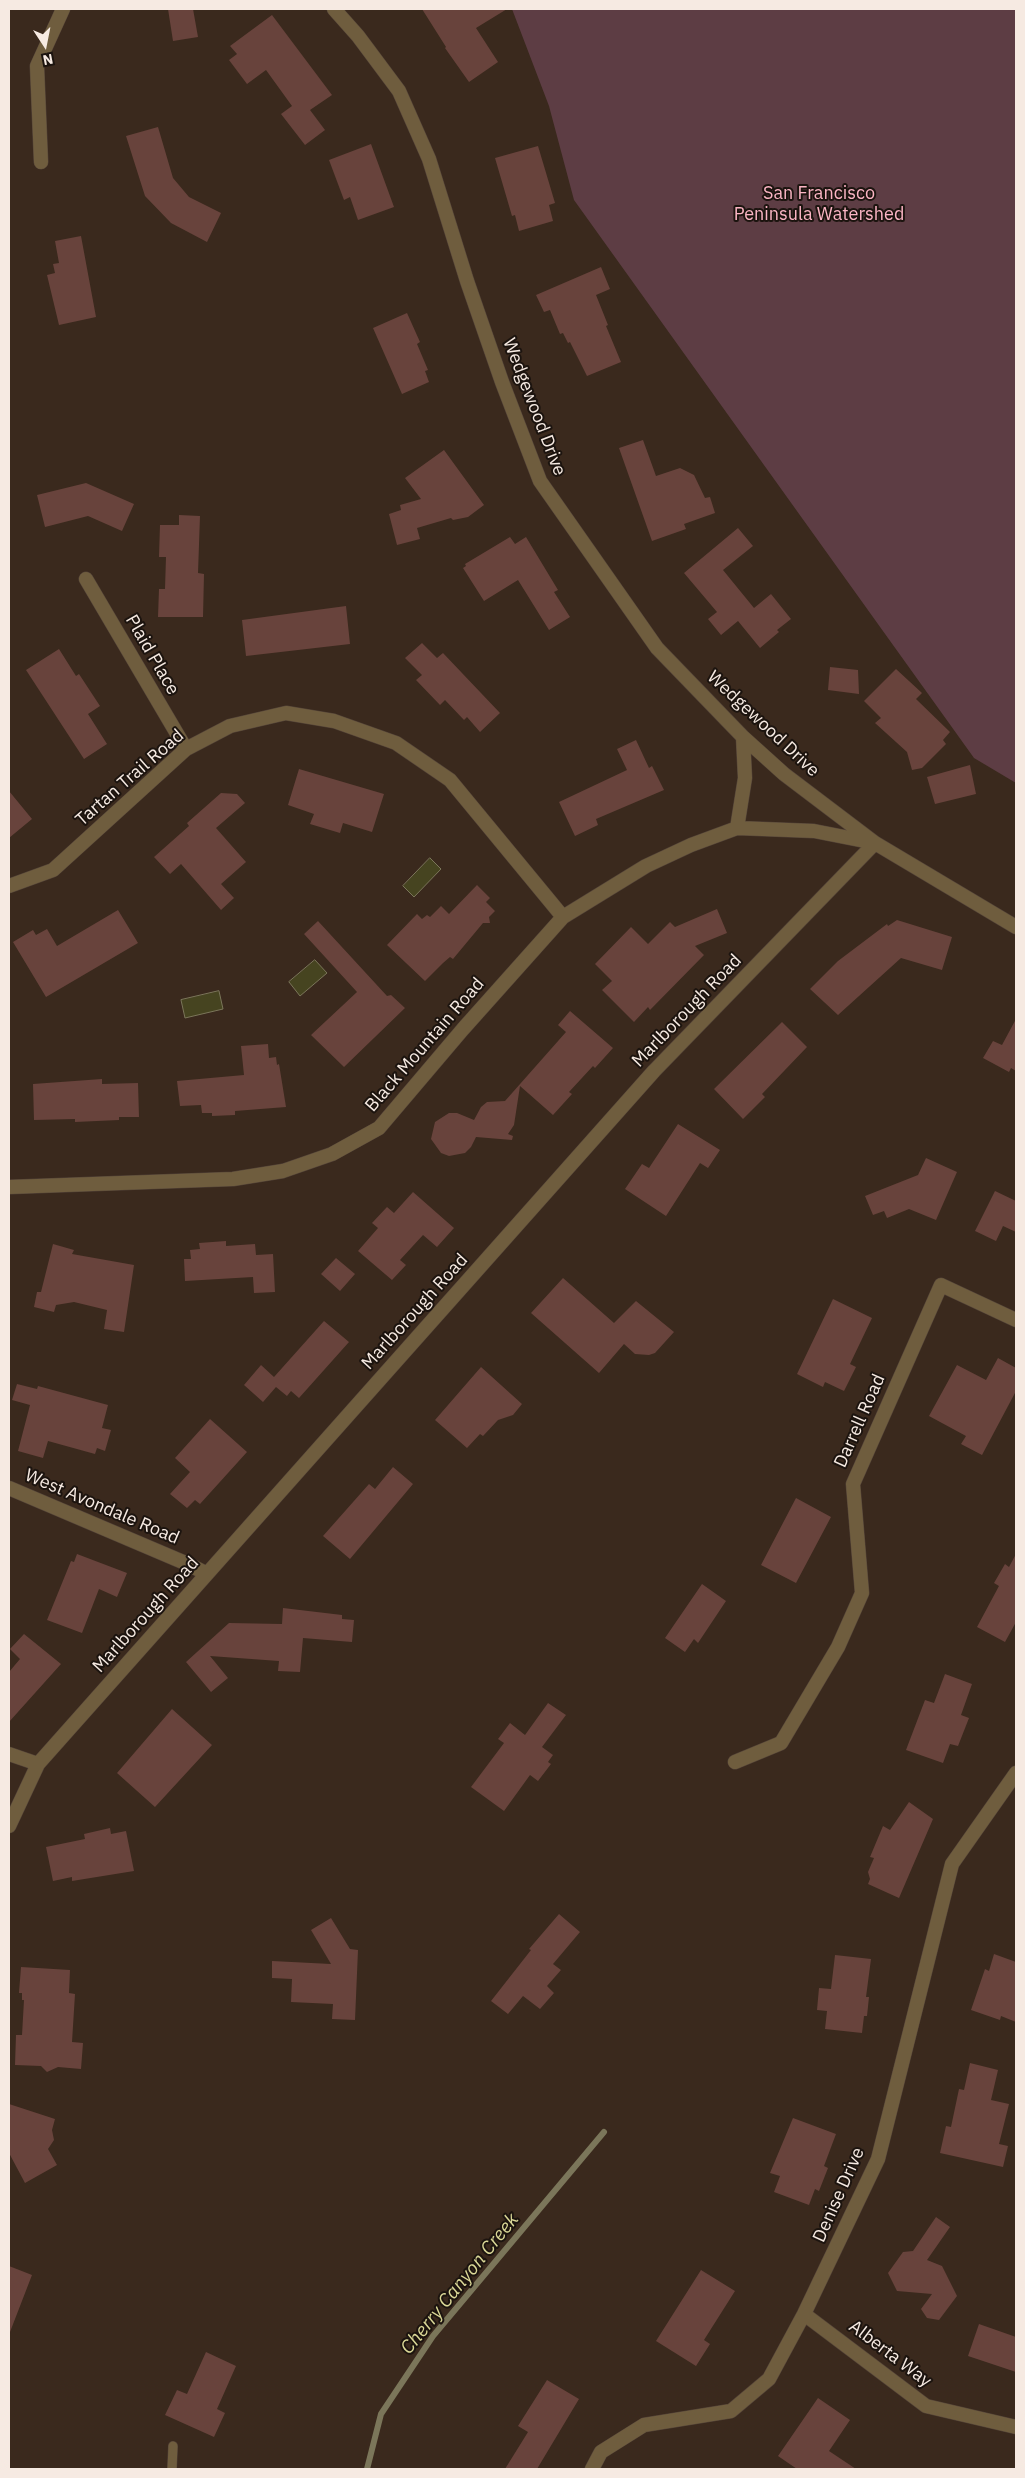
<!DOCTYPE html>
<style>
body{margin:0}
#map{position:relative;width:1025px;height:2478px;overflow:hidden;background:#3a291d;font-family:"IBM Plex Sans",sans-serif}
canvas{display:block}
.frame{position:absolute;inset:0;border:10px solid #f6eae2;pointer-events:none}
.north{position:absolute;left:20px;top:20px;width:50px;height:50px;-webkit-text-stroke:4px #1c140f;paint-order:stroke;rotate:169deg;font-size:14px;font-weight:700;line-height:20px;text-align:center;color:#f6eae2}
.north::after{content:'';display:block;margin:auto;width:18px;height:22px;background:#f6eae2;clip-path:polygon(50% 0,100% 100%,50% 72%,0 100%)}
</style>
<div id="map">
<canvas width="1025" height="2478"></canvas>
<div class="frame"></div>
<div class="north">N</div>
</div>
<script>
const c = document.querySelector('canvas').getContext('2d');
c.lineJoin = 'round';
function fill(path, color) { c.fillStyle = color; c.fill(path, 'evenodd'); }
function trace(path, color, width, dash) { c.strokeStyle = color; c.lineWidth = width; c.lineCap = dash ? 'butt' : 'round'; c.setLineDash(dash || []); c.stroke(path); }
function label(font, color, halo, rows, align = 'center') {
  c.font = font + ' "IBM Plex Sans",sans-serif'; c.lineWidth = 4; c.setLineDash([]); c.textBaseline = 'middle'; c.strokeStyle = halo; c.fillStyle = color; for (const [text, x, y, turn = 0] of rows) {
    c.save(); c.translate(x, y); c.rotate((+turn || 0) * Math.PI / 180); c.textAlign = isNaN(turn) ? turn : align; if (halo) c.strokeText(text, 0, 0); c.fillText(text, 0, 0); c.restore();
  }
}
const green = new Path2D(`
 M512 9H1016V783L974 758 574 200 549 106Z`);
const water = new Path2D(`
 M430 858 441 869 414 897 403 886Z
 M315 960 327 973 300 996 289 982Z
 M219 991 223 1009 185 1018 181 1000Z`);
const stream = new Path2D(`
 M367 2469 381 2414 433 2336 604 2132`);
const building = new Path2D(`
 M168 9H193L198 37 173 41Z
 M422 9H507L476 28 498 62 469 82 445 48 446 47Z
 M272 15 332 95 310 110 325 130 305 145 281 114 292 106 266 70 247 84 229 60 237 54 230 46Z
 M158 127 173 178 189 197 221 213 207 242 171 223 145 196 126 136Z
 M371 144 394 207 358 220 350 197 344 200 329 160Z
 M538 146 555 203 549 205 553 221 519 231 515 215 512 216 495 158Z
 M81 236 96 317 59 325 47 275 55 273 53 264 59 263 55 241Z
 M601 267 610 289 596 295 608 325 606 326 621 362 587 376 570 342 568 343 563 333 560 334 550 310 544 312 536 295Z
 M407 313 420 342 417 344 428 370 425 371 429 382 402 394 373 328Z
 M643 440 656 476 680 468 694 475 705 498 710 497 715 513 684 524 686 529 652 541 619 448Z
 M444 450 484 505 468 517 453 520 451 518 417 528 420 539 397 545 389 514 401 510 400 505 421 499 405 478Z
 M86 483 134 504 122 531 88 516 45 527 37 495Z
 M179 515 200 516 198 573 204 574 203 617H158L159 589H165L166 557H159L160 525H179Z
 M738 528 753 546 723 570 754 608 771 594 791 619 777 630 779 632 760 648 738 621 721 635 708 619 717 612 684 573Z
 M510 537 515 544 526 537 558 590 554 592 570 617 549 630 518 580 484 601 463 568 466 566 465 564Z
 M346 606 350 644 246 656 242 620Z
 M422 643 437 658 443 653 500 713 480 732 467 717 464 720 445 700 440 705 416 680 422 675 405 658Z
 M59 649 76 676 79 674 100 706 88 714 107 744 84 759 26 670Z
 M830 667 858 670 859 694 828 690Z
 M896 669 922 693 916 699 950 732 943 740 946 744 922 768 912 770 907 752 875 723 881 718 864 701Z
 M636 740 649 768 652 766 664 790 596 819 598 825 575 836 559 802 627 770 617 749Z
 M970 765 976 794 935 804 927 777Z
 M299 769 384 794 372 832 343 823 340 833 310 824 314 814 288 805Z
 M9 791 32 819 9 838Z
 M221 793 237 794 245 803 216 828 246 862 221 884 234 898 221 910 181 864 170 874 154 857 189 826 187 823Z
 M477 885 490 898 486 902 495 911 489 917 490 923H483L453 959 450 957 443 963 425 981 387 945 417 914 422 919 427 915 430 917 441 906 449 914Z
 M717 909 727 933 695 946 704 955 650 1010 648 1007 634 1022 602 990 612 981 595 964 631 927 648 944 670 922 675 927Z
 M118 910 138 943 46 997 13 942 33 930 36 935 47 929 57 946Z
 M897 920 952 937 942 970 901 958 838 1015 810 989 838 961 887 924 888 926Z
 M318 921 387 996 391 995 405 1008 344 1067 311 1035 357 992 304 934Z
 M570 1011 613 1048 595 1068 593 1066 569 1092 572 1094 553 1115 520 1086 514 1125 508 1134 513 1136 512 1140 476 1137 471 1147 465 1153 449 1156 441 1153 431 1139 435 1122 449 1113H457L474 1120 481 1107 487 1102 505 1101 566 1032 558 1025Z
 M1016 1019V1071L1011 1068 1009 1072 983 1058 993 1041 1002 1045Z
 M782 1022 807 1047 762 1094 765 1097 743 1119 714 1089Z
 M268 1044 269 1058 276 1057 277 1065 279 1064 286 1107 235 1111V1115L212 1116V1113H202L201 1105 180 1106 177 1081 244 1075 241 1046Z
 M102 1079V1084L138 1083 139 1117H119V1120L75 1122V1119L34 1120 33 1084Z
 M678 1124 720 1150 708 1168 700 1163 666 1216 625 1189 642 1164 649 1168Z
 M926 1158 957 1172 936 1220 909 1209 887 1218 884 1211 873 1215 865 1196 918 1175Z
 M995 1191 1016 1201V1232L1003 1226 996 1241 975 1231Z
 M413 1192 454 1228 437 1247 423 1235 400 1260 406 1265 392 1280 358 1251 378 1228 372 1223 387 1207 394 1213Z
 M226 1241V1246L255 1244 256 1255 273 1254 275 1292 254 1293 253 1277 185 1281 184 1259H191L190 1250 200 1249 199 1243Z
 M53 1244 74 1250 72 1254 134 1265 124 1332 104 1329 107 1310 74 1302 56 1305 54 1312 34 1307 37 1292H41Z
 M336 1258 355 1274 340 1291 321 1274Z
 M563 1278 614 1323 636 1301 674 1332 655 1353 649 1355 635 1354 624 1344 599 1373 531 1313Z
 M833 1299 872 1318 850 1364 856 1367 844 1391 825 1382 823 1387 797 1374Z
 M324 1321 349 1342 299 1398 291 1391 287 1396 276 1387 263 1402 244 1385 261 1365 274 1377Z
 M998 1358 1016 1368V1391L982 1455 961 1444 966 1436 929 1416 957 1365 986 1380Z
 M481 1367 522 1404 513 1415 498 1420 483 1436 480 1434 467 1448 435 1420Z
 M17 1384 37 1389 38 1386 108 1405 102 1428 111 1430 105 1451 97 1448 95 1454 48 1441 43 1458 18 1451 30 1405 12 1400Z
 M210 1419 247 1452 200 1504 195 1500 187 1508 170 1494 190 1472 175 1458Z
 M393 1467 413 1484 350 1559 323 1536 369 1484 375 1489Z
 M796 1498 831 1517 796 1583 761 1565Z
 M77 1554 127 1573 117 1597 99 1589 82 1633 47 1620 71 1561 74 1562Z
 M1016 1554V1622L1005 1642 977 1627 999 1586 994 1583 1005 1564 1009 1567Z
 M702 1584 726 1601 698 1643 694 1639 685 1652 665 1638Z
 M283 1608 342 1615V1619L354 1620 352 1642 303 1638 300 1672 278 1671 279 1661 210 1656 228 1678 211 1692 186 1662 229 1623 282 1624Z
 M24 1634 61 1664 9 1722V1672L20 1659 10 1649Z
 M945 1674 972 1684 961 1715 969 1718 958 1746 950 1744 943 1763 906 1750 925 1700 934 1703Z
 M548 1703 566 1715 542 1747 553 1755 548 1762 551 1764 538 1781 530 1775 504 1811 471 1787 504 1743 498 1739 510 1723 525 1735Z
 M172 1709 212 1745 155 1807 117 1773Z
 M909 1802 933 1819 899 1898 868 1884 870 1879 868 1872 874 1858 870 1857 883 1826 890 1830Z
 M110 1828 111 1834 126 1831 134 1871 72 1881V1877L53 1881 46 1847 85 1839 84 1834Z
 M559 1914 580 1932 553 1964 561 1970 547 1986 554 1993 540 2009 523 1996 508 2014 491 2001 531 1950 529 1949Z
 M331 1918 350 1949 358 1950 355 2020 332 2019 333 2004 291 2002 292 1979 272 1978V1961L331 1964 311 1930Z
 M994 1954 1016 1962V2022L1001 2016 1000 2020 971 2010 985 1969 989 1971Z
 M835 1955 871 1959 866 1997H869L867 2016H864L862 2033 825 2029 827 2011 817 2010 819 1988 831 1989Z
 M21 1967 70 1970 69 1993 75 1994 72 2042 83 2043 81 2069 58 2067 47 2072 41 2066 15 2065 16 2035H22L24 2000H22V1993H19Z
 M970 2063 998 2070 991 2100 1009 2104 999 2144 1008 2146 1003 2167 940 2153 946 2126 951 2127 959 2089 964 2090Z
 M9 2104 55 2119 52 2130 54 2140 48 2149 57 2165 25 2183 9 2153Z
 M793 2118 836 2134 824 2166 828 2168 819 2191 815 2189 809 2205 774 2192 780 2176 770 2173Z
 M936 2217 950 2227 927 2260 942 2266 957 2296 939 2320 927 2318 921 2309 932 2294 897 2291 888 2273 903 2252 913 2251Z
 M9 2266 32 2275 10 2332 9 2331Z
 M701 2270 735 2291 704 2340 710 2344 696 2366 656 2341Z
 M979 2324 1016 2337V2372L968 2356Z
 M206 2352 236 2366 217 2409 225 2413 214 2437 165 2415 177 2390 187 2394Z
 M547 2380 579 2399 537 2469H505L528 2432 518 2426Z
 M818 2398 850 2420 829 2451 856 2469H797L778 2456Z`);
const service = new Path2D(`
 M172 2469 173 2446`);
const minor = new Path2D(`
 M41 162 37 66 63 9
 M86 579 186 749
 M737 828 745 778 743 737
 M9 886 53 870 186 749 230 726 286 713 334 721 396 743 450 780 563 917
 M9 1187 233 1179 283 1171 332 1154 379 1128 463 1029 563 917 646 866 691 845 737 828 814 831 875 843 1016 927
 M9 1488 190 1565 207 1574
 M9 1754 38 1764
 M735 1762 781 1743 838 1647 862 1593 853 1484 941 1285 1016 1320
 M9 1826 38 1764 654 1071 875 843 784 774 743 737 657 648 540 481 502 382 467 281 429 159 399 91 358 36 334 9
 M804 2314 926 2406 1016 2427
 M592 2469 601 2452 644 2425 731 2411 769 2379 804 2314 878 2159 952 1864 1016 1773`);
const parkNames = [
 ["San Francisco",819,194],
 ["Peninsula Watershed",819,215]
];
const streetNames = [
 ["Wedgewood Drive",534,407,69],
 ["Plaid Place",152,655,60],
 ["Wedgewood Drive",763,724,43],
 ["Tartan Trail Road",130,778,-41],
 ["Marlborough Road",687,1011,-46],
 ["Black Mountain Road",425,1045,-49],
 ["Marlborough Road",415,1312,-48],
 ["Darrell Road",860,1421,-66],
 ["West Avondale Road",102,1507,23],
 ["Marlborough Road",146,1615,-48],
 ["Denise Drive",839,2195,-66],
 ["Alberta Way",890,2354,37]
];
const waterNames = [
 ["Cherry Canyon Creek",460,2284,-51]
];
fill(green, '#5d3d44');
fill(water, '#464420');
trace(water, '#7b765a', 1);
trace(stream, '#7b765a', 6);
fill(building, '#68433c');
trace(service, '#544439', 10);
trace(minor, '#544439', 15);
trace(service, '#6f5d3e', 9);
trace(minor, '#6f5d3e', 14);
label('18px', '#fbb5c4', '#1c140f', parkNames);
label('18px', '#f6eae2', '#1c140f', streetNames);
label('italic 19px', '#dbd897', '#1c140f', waterNames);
</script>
